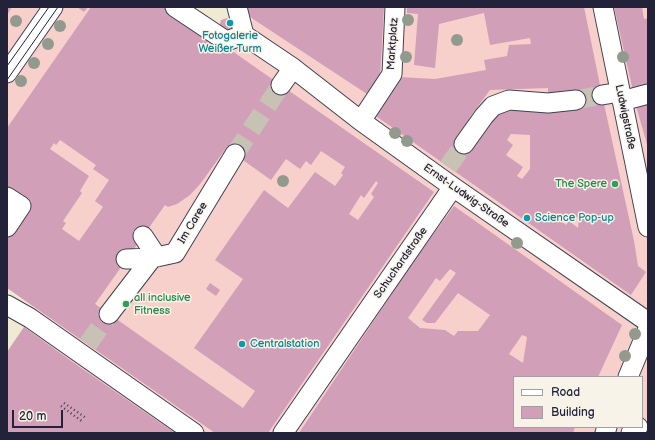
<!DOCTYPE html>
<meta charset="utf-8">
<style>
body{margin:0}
#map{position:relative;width:655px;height:440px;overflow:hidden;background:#f1ead3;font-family:"Balsamiq Sans",sans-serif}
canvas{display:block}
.frame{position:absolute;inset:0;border:8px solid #22223b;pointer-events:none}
.legend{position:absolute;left:513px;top:376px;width:130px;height:52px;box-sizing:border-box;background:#f7f3e8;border:1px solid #a29fa3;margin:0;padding:5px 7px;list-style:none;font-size:12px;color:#22223b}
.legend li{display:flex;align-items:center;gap:8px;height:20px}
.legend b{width:20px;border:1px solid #a29fa3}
.scale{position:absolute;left:12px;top:410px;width:51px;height:18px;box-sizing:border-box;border:2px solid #22223b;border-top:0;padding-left:5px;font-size:12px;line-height:14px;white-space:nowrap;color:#22223b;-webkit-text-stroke:3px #f7f3e8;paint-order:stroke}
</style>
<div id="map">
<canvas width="655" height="440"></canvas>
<div class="frame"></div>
<ul class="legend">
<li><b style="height:5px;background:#fff"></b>Road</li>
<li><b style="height:11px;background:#d19fb7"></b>Building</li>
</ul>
<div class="scale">20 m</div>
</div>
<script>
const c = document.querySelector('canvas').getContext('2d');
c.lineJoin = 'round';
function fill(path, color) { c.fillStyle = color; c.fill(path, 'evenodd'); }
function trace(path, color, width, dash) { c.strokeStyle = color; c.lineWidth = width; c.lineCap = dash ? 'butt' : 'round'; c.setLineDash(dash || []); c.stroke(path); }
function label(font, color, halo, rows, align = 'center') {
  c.font = font + ' "Balsamiq Sans",sans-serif'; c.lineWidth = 3; c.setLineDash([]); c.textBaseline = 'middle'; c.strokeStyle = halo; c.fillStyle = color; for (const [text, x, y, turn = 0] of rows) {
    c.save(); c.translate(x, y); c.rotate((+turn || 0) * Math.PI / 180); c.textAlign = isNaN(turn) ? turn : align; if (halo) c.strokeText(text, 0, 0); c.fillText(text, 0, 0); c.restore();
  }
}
const built = new Path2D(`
 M7 7H169L233 52 253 19 244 7H648V433H7V352L36 309 7 288 29 206 7 191ZM514 377H642V427H514Z`);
const building = new Path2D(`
 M7 7H12L7 15Z
 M77 7H88L84 12Z
 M91 7H169L434 192 268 433H215L7 288V237L29 206 7 191V128ZM60 140 96 165 93 169 109 180 95 201 103 207 79 241 62 229 66 223 63 221 82 193 80 191 89 176 50 149 54 143 56 145ZM226 148 271 180 286 159 300 169 306 161 311 165 321 151 345 167 341 173 343 175 335 186 315 172 288 208 264 190 215 260 243 279 194 348 255 391 243 408 95 304 165 205 168 207 177 204 190 195 201 183ZM376 181 378 183 371 194 374 197 358 220 349 214 361 195 364 198Z
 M244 7H384L380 77 367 94 253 19 248 15Z
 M407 7H584L601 90 634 241 638 266 646 272 631 295 373 114 399 77 435 79 486 70 484 60 507 56 509 45 531 44 530 38 490 45 484 13 439 24 435 68 414 65 418 14 407 13ZM548 88V96L577 106 510 110 504 112 497 115 460 141 470 117 490 90ZM511 134 530 135V169L522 179 517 176 523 167 506 155 513 145 507 140ZM553 215 579 218 578 228 569 221 566 225Z
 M614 7H642L644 19 648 18V88L633 91Z
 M227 18 231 20 233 29 230 33 219 27 221 20Z
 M648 99V148L635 102Z
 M454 206 622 325 598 377H514V427H575L573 433H299L413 262ZM450 269 456 273 422 320 427 323H435L458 293 490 315 478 331H458L454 336 445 330 420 328 408 318 436 278 440 281ZM522 335 527 337 523 363 509 354Z
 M210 283 220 290 216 296 206 289Z
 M24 327 74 363 175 433H7V352Z`);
const minorTunnel = new Path2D(`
 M576 100 602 95
 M235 154 281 85
 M448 167 464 144
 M88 344 109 314`);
const path = new Path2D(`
 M64 403 86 418
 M61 406 83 422`);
const minor = new Path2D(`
 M175 7 226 41 244 35
 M237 7 244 35
 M603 7 648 227
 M244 35 293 68 361 121 453 187 648 322
 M7 73 53 7
 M281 85 293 68
 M602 95 620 92
 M622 101 648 94
 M361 121 392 74 395 7
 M464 144 484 116 493 106 509 100 548 103 576 100
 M7 197 21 206 7 227
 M143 236 157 257
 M126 259 152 258
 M7 305 30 318 194 433
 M109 314 152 258 175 253 235 154
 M628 377 648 329
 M283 433 453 187
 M605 433 607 427
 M631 433 638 427`);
const tram = new Path2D(`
 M7 66 49 7
 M7 80 58 7`);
const trees = [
 [408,20],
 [16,21],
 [60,26],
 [457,40],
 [48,44],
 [406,57],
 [623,57],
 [34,63],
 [21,81],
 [395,133],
 [407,141],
 [283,181],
 [517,243],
 [635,334],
 [625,356]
];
const markers = [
 [230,23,4,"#0f9aa8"],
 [615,184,4,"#2e9e5b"],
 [527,218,4,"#0f9aa8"],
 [126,304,4,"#2e9e5b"],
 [242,344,4,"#0f9aa8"]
];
const cultureNames = [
 ["Fotogalerie",230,36,"center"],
 ["Weißer Turm",230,49,"center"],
 ["Science Pop-up",535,218],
 ["Centralstation",250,344]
];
const streetNames = [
 ["Marktplatz",393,44,-86],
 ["Ludwigstraße",625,117,78],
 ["Ernst-Ludwig-Straße",466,196,35],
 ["Im Caree",193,223,-59],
 ["Schuchardstraße",401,263,-55]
];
const leisureNames = [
 ["The Spere",607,184],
 ["all inclusive",134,298,"left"],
 ["Fitness",134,311,"left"]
];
fill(built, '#f7d0cc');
fill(building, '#d19fb7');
trace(minorTunnel, '#c8c2b5', 19, [19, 10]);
trace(minor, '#414052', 21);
trace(path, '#414052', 2.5, [1, 3]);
trace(minor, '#fff', 19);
trace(tram, '#22223b', 1);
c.fillStyle = '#929a8e';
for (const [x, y] of trees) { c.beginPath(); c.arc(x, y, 6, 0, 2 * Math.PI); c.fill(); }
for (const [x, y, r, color] of markers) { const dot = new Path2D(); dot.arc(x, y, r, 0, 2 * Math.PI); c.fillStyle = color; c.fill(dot); trace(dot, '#f7f3e8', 1.5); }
label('11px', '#0d838f', '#f7f3e8', cultureNames, 'left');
label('11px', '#22223b', '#f7f3e8', streetNames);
label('11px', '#27864d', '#f7f3e8', leisureNames, 'right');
</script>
